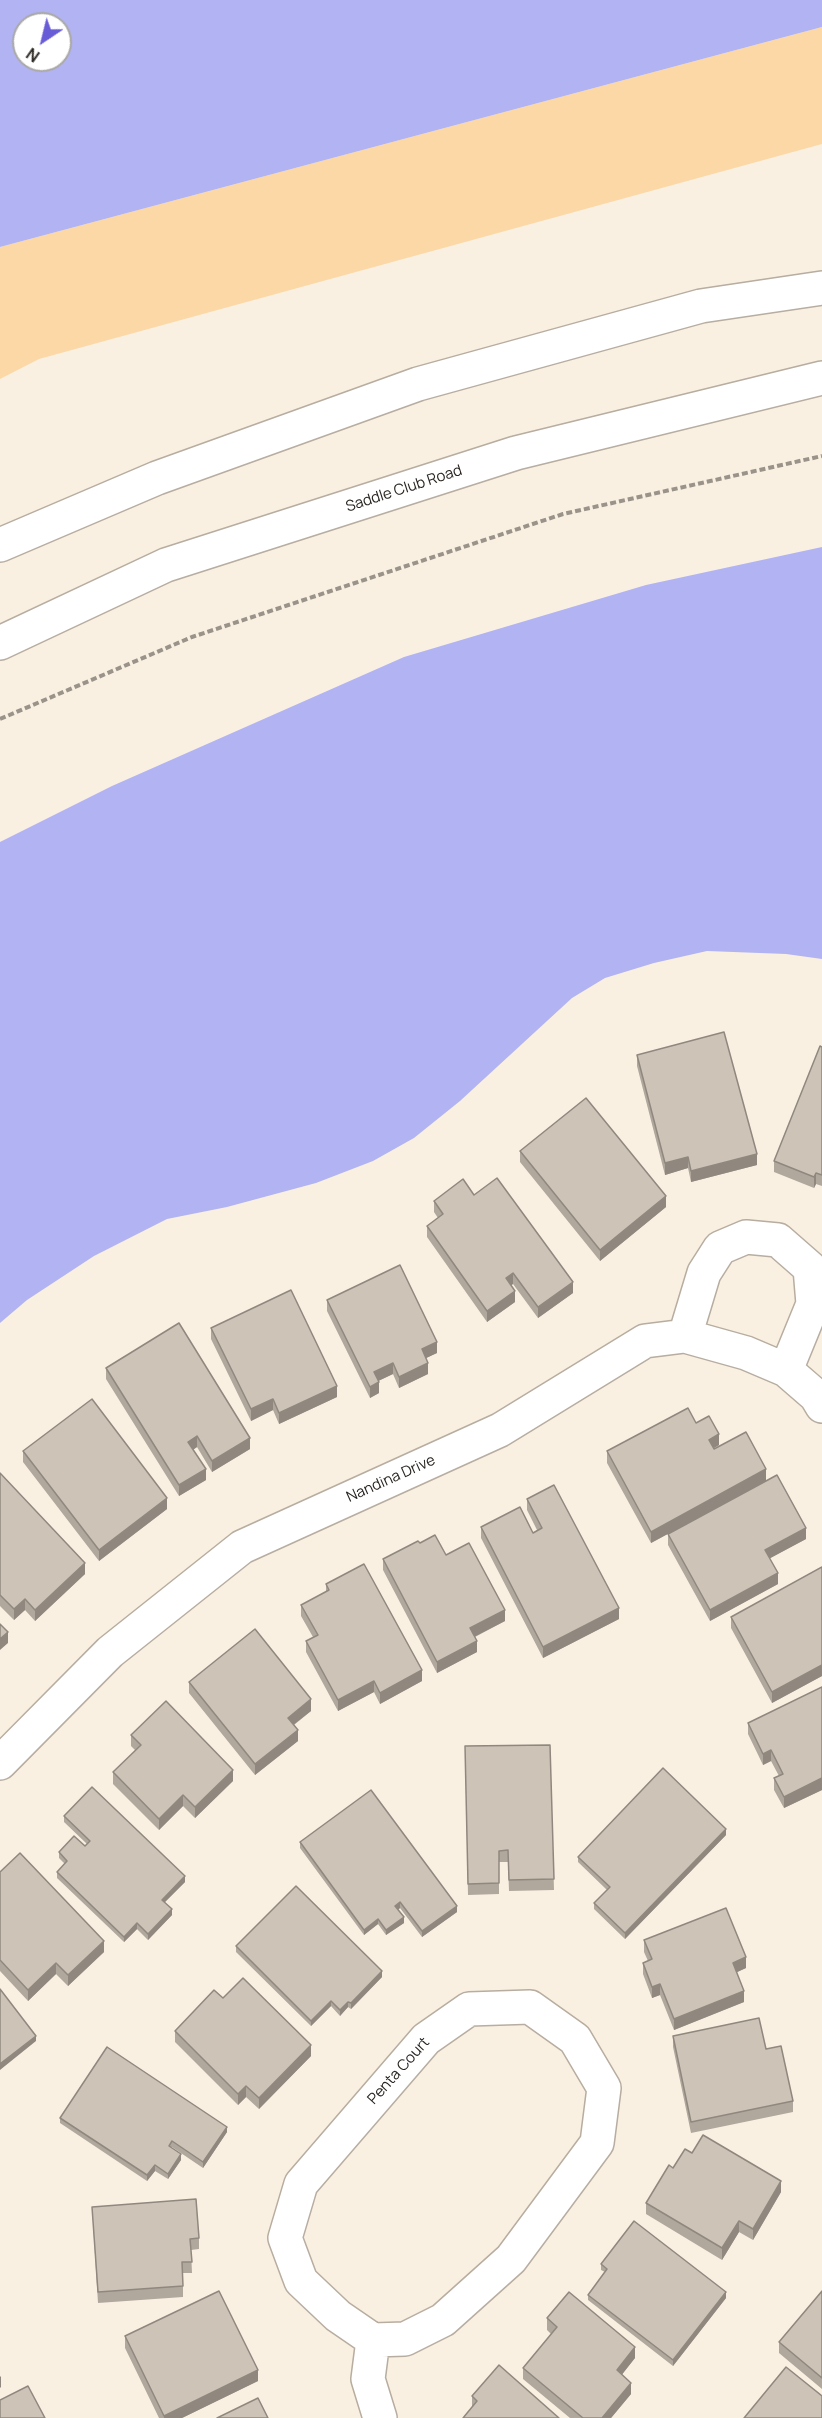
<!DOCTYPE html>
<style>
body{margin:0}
#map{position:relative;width:822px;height:2418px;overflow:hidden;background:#faf0e2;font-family:Manrope,sans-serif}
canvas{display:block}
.north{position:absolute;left:12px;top:12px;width:60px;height:60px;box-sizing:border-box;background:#fff;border:2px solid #a9a8a6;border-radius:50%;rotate:215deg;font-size:16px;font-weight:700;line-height:24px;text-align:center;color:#292520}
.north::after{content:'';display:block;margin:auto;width:21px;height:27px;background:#695dd7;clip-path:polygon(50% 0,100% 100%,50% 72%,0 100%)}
</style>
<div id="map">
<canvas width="822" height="2418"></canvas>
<div class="north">N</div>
</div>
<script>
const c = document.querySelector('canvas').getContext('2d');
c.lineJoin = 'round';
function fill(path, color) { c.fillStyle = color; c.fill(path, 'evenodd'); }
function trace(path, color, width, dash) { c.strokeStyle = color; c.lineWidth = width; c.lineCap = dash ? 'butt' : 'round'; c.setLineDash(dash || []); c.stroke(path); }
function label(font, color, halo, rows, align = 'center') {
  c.font = font + ' Manrope,sans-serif'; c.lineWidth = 4.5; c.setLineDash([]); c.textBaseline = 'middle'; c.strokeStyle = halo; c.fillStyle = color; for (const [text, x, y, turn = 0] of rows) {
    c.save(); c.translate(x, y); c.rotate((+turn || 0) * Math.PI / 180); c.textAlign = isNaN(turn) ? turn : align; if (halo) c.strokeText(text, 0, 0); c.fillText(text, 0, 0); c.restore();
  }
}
const green = new Path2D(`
 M822 27V144L39 359 0 379V247Z`);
const water = new Path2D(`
 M0 0H822V27L0 247ZM24 24H60V60H24Z
 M822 547V959L786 954 707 951 654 963 605 978 572 998 460 1101 414 1138 373 1161 316 1183 227 1207 167 1219 94 1256 27 1300 0 1323V842L112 786 404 657 646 585Z`);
const path = new Path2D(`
 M0 719 192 637 563 514 822 456`);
const minor = new Path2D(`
 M0 545 157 478 418 384 701 306 822 288
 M0 643 166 565 516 453 822 378
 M685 1336 704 1273 720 1248 746 1237 778 1240 810 1268 813 1304 786 1370
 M0 1763 110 1652 242 1547 500 1430 645 1341 685 1336 746 1353 786 1370 816 1396 822 1406
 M530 2007 575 2039 604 2088 597 2143 511 2259 443 2320 405 2339 373 2340 338 2316 301 2281 285 2238 301 2184 426 2039 469 2009Z
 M373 2340 368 2379 380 2418`);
const wall = new Path2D(`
 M822 1047V1186L816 1184 814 1188 774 1172V1161Z
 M637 1055 757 1165 691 1182 688 1168 665 1175 637 1066Z
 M520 1151 666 1207 600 1261 520 1162Z
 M474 1195 573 1293 538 1318 513 1284 511 1285 515 1302 487 1322 427 1237V1226L438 1218 434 1212V1201Z
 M327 1300 437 1353 426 1358 428 1374 399 1388 393 1374 378 1381 379 1393 370 1398 327 1311Z
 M211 1328 337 1397 279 1424 273 1410 251 1421 211 1339Z
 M106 1368 250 1449 212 1472 197 1447 193 1450 206 1480 179 1496 106 1379Z
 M696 1423 719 1445 714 1448 766 1481 651 1543 607 1463V1451Z
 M23 1451 167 1509 99 1561 23 1462Z
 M0 1473 85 1574 35 1621 25 1610 14 1620 0 1606Z
 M527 1499 619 1619 543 1658 481 1538V1527L533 1533 537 1530 527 1510Z
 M668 1534 806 1539 770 1558 778 1584 710 1621 668 1545Z
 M420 1543 446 1555 505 1621 475 1637 477 1652 437 1673 383 1570V1559Z
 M822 1567V1676L772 1703 731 1628V1617Z
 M326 1584 422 1681 380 1704 374 1692 338 1711 306 1652V1641L313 1637 301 1616V1605L326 1592Z
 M189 1682 311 1711 294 1725 298 1741 255 1775 189 1693Z
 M822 1687V1790L784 1808 774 1790V1778L779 1776 771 1761 763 1765 748 1734V1723Z
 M131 1735 233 1781 195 1818 183 1806 159 1830 113 1784V1772L136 1751 131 1746Z
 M550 1745 554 1890 509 1891 508 1862H499V1894L468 1895 465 1746Z
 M64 1816 185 1882 165 1902 172 1915 148 1940 137 1929 124 1942 57 1878V1872L65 1864 59 1858V1852L85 1846 87 1844 64 1822Z
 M726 1835 625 1939 594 1909V1903L607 1890 578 1862V1857Z
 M300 1842 457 1912 422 1937 400 1908 398 1910 404 1923 386 1935 378 1924 364 1935 300 1848Z
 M0 1872 104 1952 68 1986 56 1974 28 2001 0 1971Z
 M644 1940 746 1968 737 1972 744 2002 674 2030 660 1995 652 1998 643 1974V1963L648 1961 644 1952Z
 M236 1946 382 1977 351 2009 348 2007 340 2016 331 2006 311 2026 236 1952Z
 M223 1998 311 2056 259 2109 246 2097 238 2105 175 2042V2031Z
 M673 2036 793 2101V2112L691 2133 673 2047Z
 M60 2118 227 2132 203 2168 172 2147 171 2148 181 2160 168 2179 155 2171 147 2181 60 2123Z
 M673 2168 781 2192 753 2240 739 2232 722 2260 646 2214V2203Z
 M92 2207 199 2238V2249L191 2250 192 2273H183V2297L98 2303Z
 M601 2264 726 2298 673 2366 588 2300V2295L605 2272 601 2270Z
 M822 2291V2389L779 2353V2342Z
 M547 2318 635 2358 622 2374 631 2394 611 2418H570L523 2379V2368L551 2334 547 2330Z
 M125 2336 258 2381 182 2418H159L125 2348Z
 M472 2396 559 2418 472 2407Z`);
const shadedWall = new Path2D(`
 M757 1154V1165L691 1182V1171Z
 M688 1157V1168L665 1175V1163Z
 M816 1173V1184L814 1188V1177Z
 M666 1196V1207L600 1261V1250Z
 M513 1273V1284L506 1289V1278Z
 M573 1282V1293L538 1318V1307Z
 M515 1291V1302L487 1322V1311Z
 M437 1342V1353L422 1360V1349Z
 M393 1363V1374L374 1383V1372Z
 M428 1363V1374L399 1388V1377Z
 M379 1382V1393L370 1398V1387Z
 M337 1386V1397L279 1424V1413Z
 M273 1399V1410L251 1421V1409Z
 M719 1434V1445L709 1451V1440Z
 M197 1436V1447L188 1453V1442Z
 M250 1438V1449L212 1472V1461Z
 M206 1469V1480L179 1496V1485Z
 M766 1469V1481L651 1543V1532Z
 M167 1498V1509L99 1561V1550Z
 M806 1528V1539L765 1561V1550Z
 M85 1563V1574L35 1621V1610Z
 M778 1573V1584L710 1621V1610Z
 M25 1599V1610L14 1620V1609Z
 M619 1608V1619L543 1658V1647Z
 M505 1610V1621L470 1639V1628Z
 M8 1632V1643L0 1650V1639Z
 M477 1641V1652L437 1673V1662Z
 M822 1665V1676L772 1703V1692Z
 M422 1670V1681L380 1704V1693Z
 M374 1681V1692L338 1711V1700Z
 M311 1699V1711L288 1729V1718Z
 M298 1730V1741L255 1775V1764Z
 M771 1750V1761L763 1765V1754Z
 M233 1770V1781L195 1818V1807Z
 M822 1778V1790L784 1808V1797Z
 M183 1795V1806L159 1830V1819Z
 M726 1829V1835L625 1939V1933Z
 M185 1876V1882L162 1905V1900Z
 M400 1902V1908L395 1912V1906Z
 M457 1906V1912L422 1937V1931Z
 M172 1909V1915L148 1940V1934Z
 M404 1917V1923L386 1935V1930Z
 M378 1919V1924L364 1935V1930Z
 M137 1923V1929L124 1942V1937Z
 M104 1941V1952L68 1986V1975Z
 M746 1957V1968L733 1974V1963Z
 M56 1963V1974L28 2001V1990Z
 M382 1971V1977L351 2009V2003Z
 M660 1984V1995L652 1998V1987Z
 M744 1991V2002L674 2030V2019Z
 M331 2001V2006L311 2026V2021Z
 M348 2002V2007L340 2016V2010Z
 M36 2036V2041L0 2070V2064Z
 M311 2045V2056L259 2109V2098Z
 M246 2086V2097L238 2105V2094Z
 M227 2127V2132L203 2168V2162Z
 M181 2154V2160L168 2179V2174Z
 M155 2165V2171L147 2181V2175Z
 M781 2181V2192L753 2240V2229Z
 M739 2221V2232L722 2260V2248Z
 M726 2292V2298L673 2366V2360Z
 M635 2347V2358L617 2381V2370Z
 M258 2370V2381L182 2418H164V2416Z
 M1 2376V2387L0 2388V2377Z
 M631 2383V2394L611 2418H602Z`);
const building = new Path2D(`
 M724 1032 757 1154 691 1171 688 1157 665 1163 637 1055Z
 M820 1046 822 1047V1175L816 1173 814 1177 774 1161Z
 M586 1098 666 1196 600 1250 520 1151Z
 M497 1178 573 1282 538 1307 513 1273 506 1278 515 1291 487 1311 427 1226 443 1214 434 1201 463 1179 474 1195Z
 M400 1265 437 1342 422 1349 428 1363 399 1377 393 1363 374 1372 379 1382 370 1387 327 1300Z
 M291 1290 337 1386 279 1413 273 1399 251 1409 211 1328Z
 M179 1323 250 1438 212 1461 197 1436 188 1442 206 1469 179 1485 106 1368Z
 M92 1399 167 1498 99 1550 23 1451Z
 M688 1408 696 1423 709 1416 719 1434 709 1440 714 1449 746 1432 766 1469 651 1532 607 1451Z
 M0 1473 85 1563 35 1610 25 1599 14 1609 0 1595Z
 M777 1475 806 1528 765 1550 778 1573 710 1610 668 1534Z
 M554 1485 619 1608 543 1647 481 1527 520 1507 533 1533 542 1528 527 1499Z
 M435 1535 446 1555 469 1543 505 1610 470 1628 477 1641 437 1662 383 1559 418 1541 420 1543Z
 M364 1564 422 1670 380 1693 374 1681 338 1700 306 1641 318 1635 301 1605 329 1590 326 1584Z
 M822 1567V1665L772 1692 731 1617Z
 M0 1624 8 1632 0 1639Z
 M255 1629 311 1699 288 1718 298 1730 255 1764 189 1682Z
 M822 1687V1778L784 1797 774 1778 783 1774 771 1750 763 1754 748 1723Z
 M166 1701 233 1770 195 1807 183 1795 159 1819 113 1772 141 1745 131 1735Z
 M550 1745 554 1879 509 1880 508 1850 499 1851V1883L468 1884 465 1746Z
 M663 1768 726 1829 625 1933 594 1903 610 1887 578 1857Z
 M92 1787 185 1876 162 1900 172 1909 148 1934 137 1923 124 1937 57 1872 67 1861 59 1852 74 1836 85 1846 90 1841 64 1816Z
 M371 1790 457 1906 422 1931 400 1902 395 1906 404 1917 386 1930 378 1919 364 1930 300 1842Z
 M20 1853 104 1941 68 1975 56 1963 28 1990 0 1960V1872Z
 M296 1886 382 1971 351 2003 348 2002 340 2010 331 2001 311 2021 236 1946Z
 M726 1908 746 1957 733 1963 744 1991 674 2019 660 1984 652 1987 643 1963 652 1959 644 1940Z
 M243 1978 311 2045 259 2098 246 2086 238 2094 175 2031 214 1990 223 1998Z
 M0 1989 36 2036 0 2064Z
 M759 2018 766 2049 781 2046 793 2101 691 2122 673 2036Z
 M107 2047 227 2127 203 2162 172 2141 169 2146 181 2154 168 2174 155 2165 147 2175 60 2118Z
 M703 2135 781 2181 753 2229 739 2221 722 2248 646 2203 669 2165 673 2168 685 2149 692 2153Z
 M196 2199 199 2238 190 2239 192 2262H182L183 2286 98 2292 92 2207Z
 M634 2221 726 2292 673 2360 588 2295 607 2269 601 2264Z
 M219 2291 258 2370 164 2416 125 2336Z
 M822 2291V2378L779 2342Z
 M569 2292 635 2347 617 2370 631 2383 602 2418H583L523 2368 557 2327 547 2318Z
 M499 2365 559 2418H463L477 2401 472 2396Z
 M786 2367 822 2396V2418H744Z
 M28 2386 45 2418H0V2400Z
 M258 2398 268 2418H217Z`);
const streetNames = [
 ["Saddle Club Road",404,489,-18],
 ["Nandina Drive",391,1479,-24],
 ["Penta Court",399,2071,-48]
];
fill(green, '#fbd8a6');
fill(water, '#b2b3f3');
trace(minor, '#b7ada0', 36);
trace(path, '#9a9389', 4, [6, 3]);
trace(minor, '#fff', 33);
fill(wall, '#b0a89d');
fill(shadedWall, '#90887f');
fill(building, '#cdc3b6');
trace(building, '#90887f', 1.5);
label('15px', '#292520', '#fff', streetNames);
</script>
